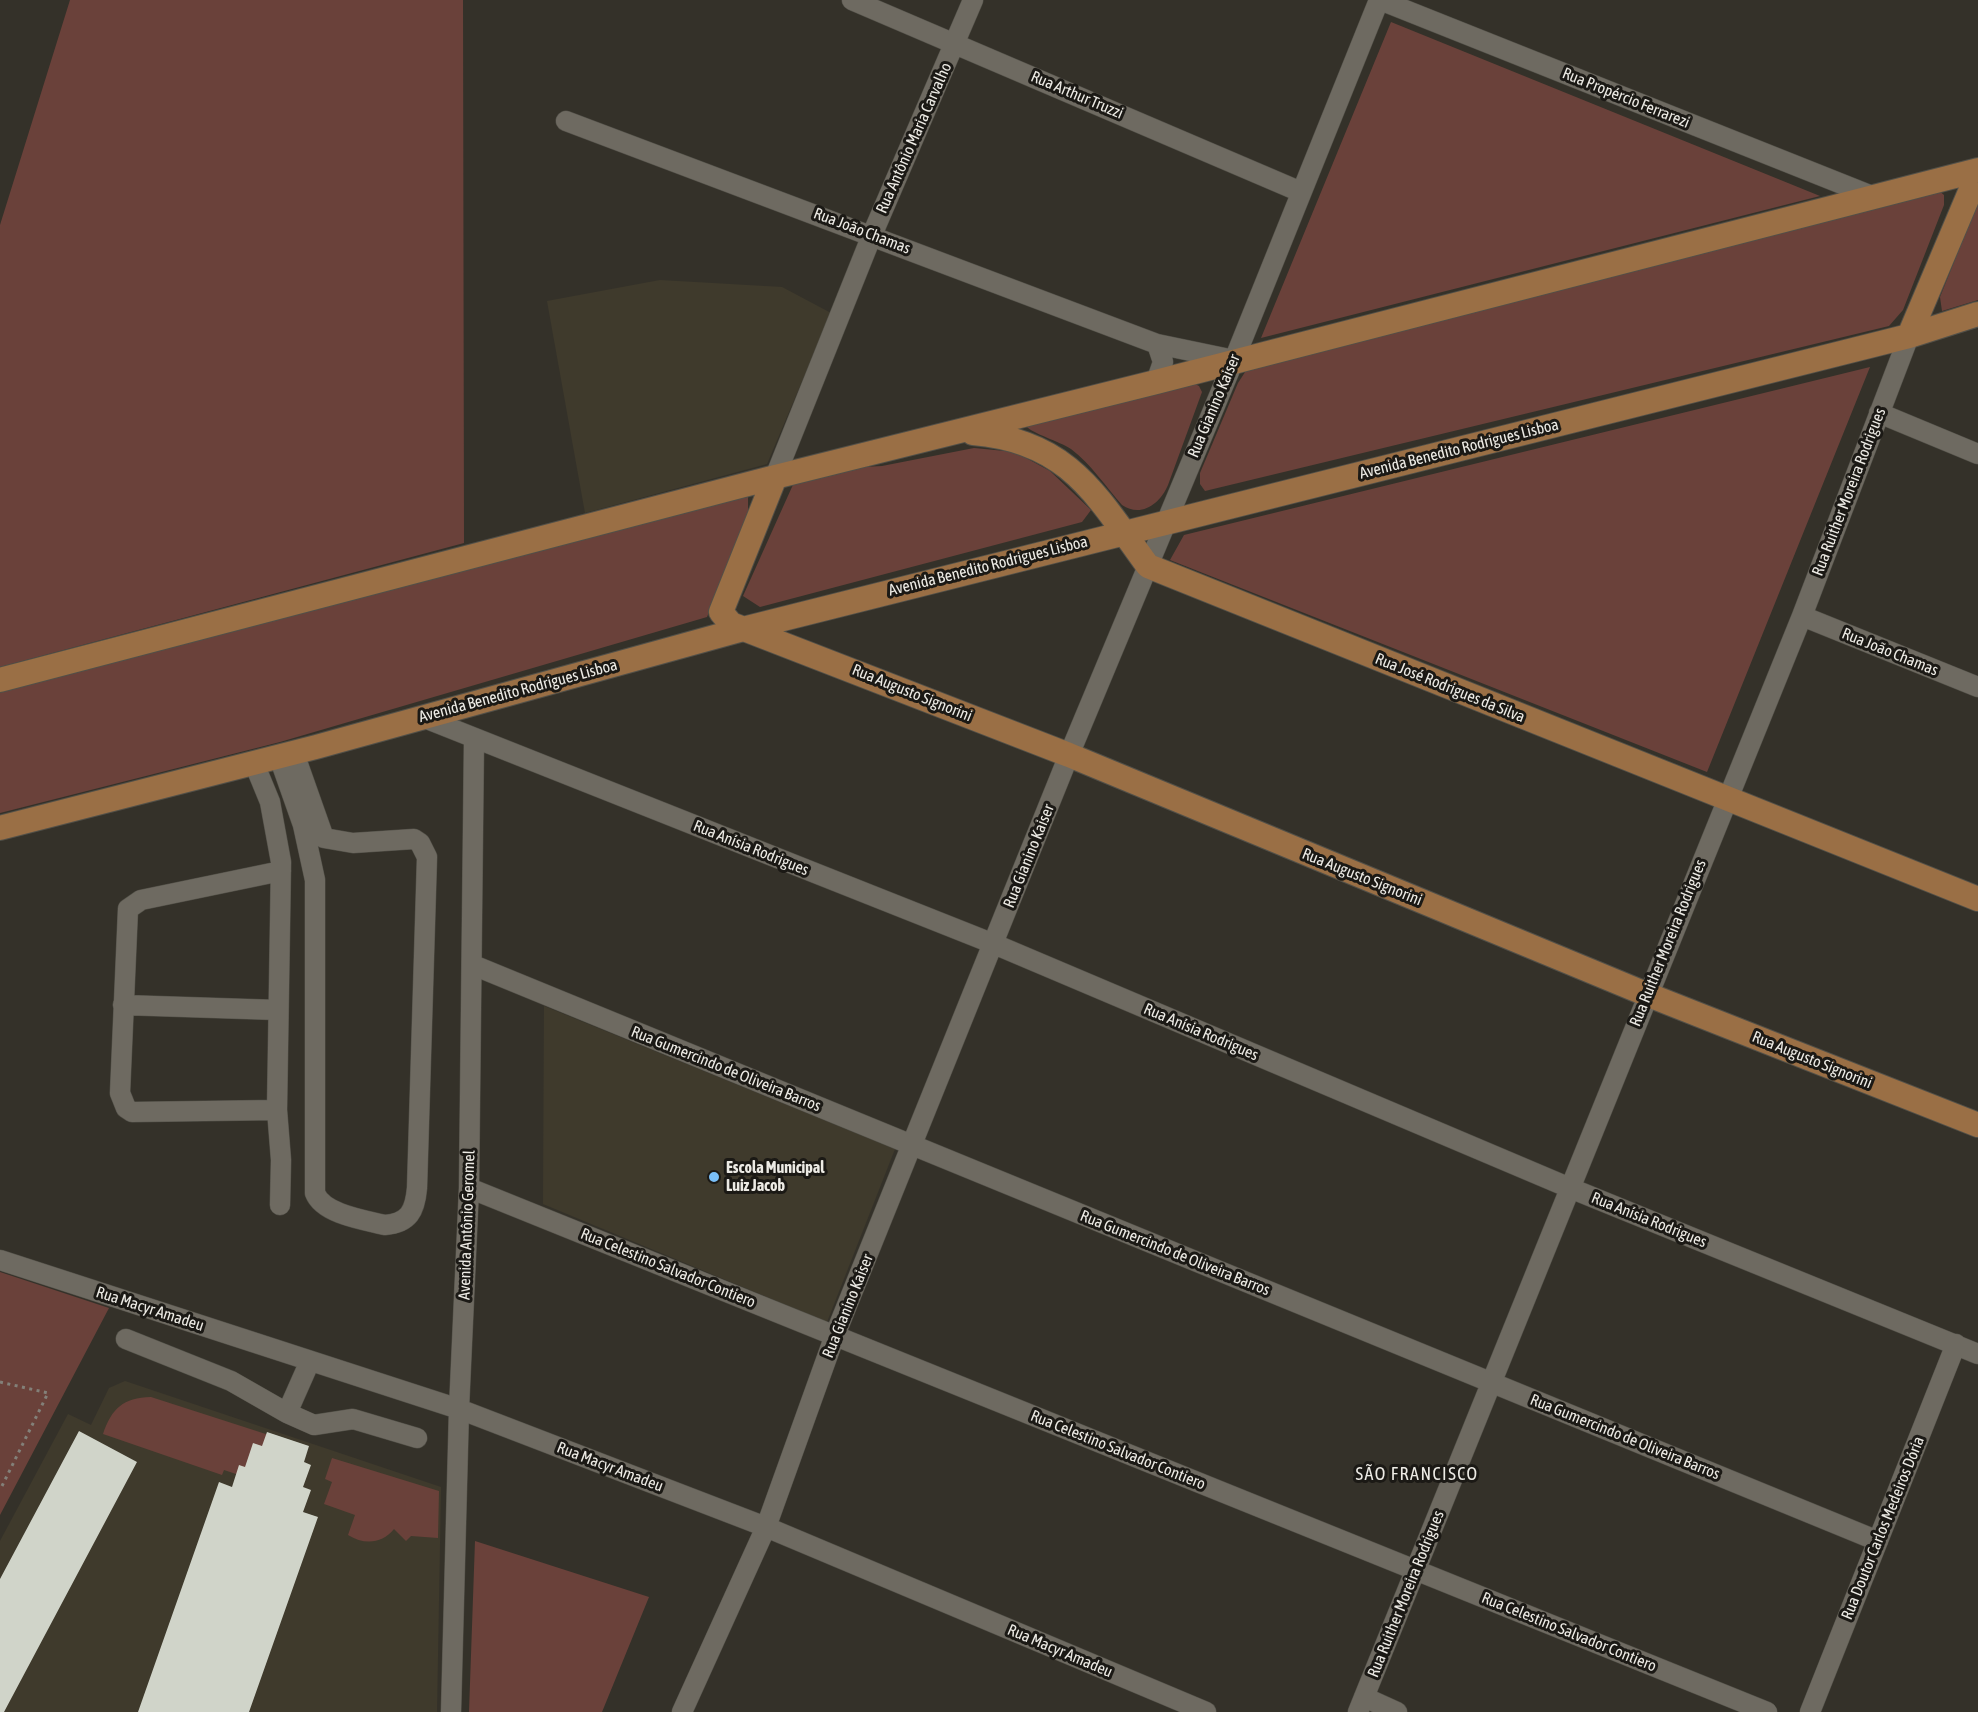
<!DOCTYPE html>
<meta charset="utf-8">
<style>
body{margin:0}
canvas{display:block;background:#343129}
</style>
<canvas width="1978" height="1712"></canvas>
<script>
const c = document.querySelector('canvas').getContext('2d');
c.lineJoin = 'round';
function fill(path, color) { c.fillStyle = color; c.fill(path, 'evenodd'); }
function trace(path, color, width, dash) { c.strokeStyle = color; c.lineWidth = width; c.lineCap = dash ? 'butt' : 'round'; c.setLineDash(dash || []); c.stroke(path); }
function label(font, color, halo, rows, align = 'center') {
  c.font = font + ' "Asap Condensed",sans-serif'; c.lineWidth = 6; c.setLineDash([]); c.textBaseline = 'middle'; c.strokeStyle = halo; c.fillStyle = color; for (const [text, x, y, turn = 0] of rows) {
    c.save(); c.translate(x, y); c.rotate((+turn || 0) * Math.PI / 180); c.textAlign = isNaN(turn) ? turn : align; if (halo) c.strokeText(text, 0, 0); c.fillText(text, 0, 0); c.restore();
  }
}
const built = new Path2D(`
 M660 280 782 287 831 313 767 464 585 513 547 301Z
 M544 1006 895 1149 827 1322 543 1204Z
 M125 1381 441 1487 437 1712H0V1541L68 1414 91 1425 109 1388Z`);
const green = new Path2D(`
 M70 0H463L464 543 0 667V225Z
 M1391 22 1820 196 1261 338Z
 M1938 190 1944 195V205L1903 310 1889 326 1205 491 1200 484V473L1238 383 1249 366Z
 M1978 202V300L1942 311 1940 297Z
 M1870 367 1707 772 1170 560 1184 535Z
 M1193 383 1199 386 1202 392 1168 485C1160 504 1141 518 1122 505 1106 487 1091 464 1071 449 1059 441 1033 434 1026 426Z
 M974 448 1015 452 1050 471 1091 510 1082 522 760 607 743 596 796 478 830 469 882 466Z
 M748 497V516L707 617 280 742 0 813V691L713 500Z
 M0 1272 109 1308 0 1515Z
 M151 1397 272 1436 251 1479 224 1470 222 1475 103 1434C112 1408 123 1398 151 1397Z
 M332 1458 439 1491 438 1538 411 1536 406 1541 394 1529C382 1544 364 1545 348 1535L355 1515 324 1504 332 1482 325 1479Z
 M475 1541 649 1597 602 1712H469Z`);
const building = new Path2D(`
 M79 1431 137 1462 4 1712H0V1579Z
 M267 1432 309 1446 304 1462 311 1465 303 1487 311 1490 303 1512 318 1517 249 1712H138L219 1482 232 1487 239 1465 245 1467 253 1443 262 1446Z`);
const path = new Path2D(`
 M0 1382 48 1393 0 1490`);
const minor = new Path2D(`
 M852 0 1301 192
 M1380 0 1872 196
 M566 121 1157 344 1234 360
 M1156 382 1163 362 1157 344
 M1879 413 1978 454
 M775 477 872 235 973 0
 M1802 616 1978 687
 M422 717 994 944 1570 1188 1978 1354
 M279 757 303 825 315 880V1193C323 1214 364 1220 385 1225 409 1223 415 1211 417 1188L427 857 420 843 414 839 353 843 324 838 294 753
 M254 763 270 802 281 862 277 1110 132 1112 126 1108 120 1093 128 909 141 900 281 871
 M473 965 1878 1541
 M123 1005 278 1010
 M277 1110 281 1160 280 1205
 M469 1188 1767 1712
 M0 1260 459 1409 766 1527 1206 1712
 M126 1339 231 1381 287 1413 310 1361
 M287 1413 314 1425 353 1419 417 1438
 M1364 1697 1397 1712
 M451 1712 459 1409 469 1188 474 739
 M682 1712 766 1527 835 1335 1069 755 1234 360 1379 0
 M1358 1712 1802 616 1909 336
 M1810 1712 1956 1344`);
const major = new Path2D(`
 M1909 336 1978 173
 M973 433C1069 441 1096 495 1148 566L1978 899
 M775 477 721 612 731 624 1069 755 1646 994 1978 1125
 M0 680 775 477 1156 382 1978 170
 M0 828 316 747 747 628 1909 336 1978 314`);
const markers = [
 [714,1177,6,"#7abff8"]
];
const streetNames = [
 ["Rua Arthur Truzzi",1077,95,23],
 ["Rua Propércio Ferrarezi",1626,98,22],
 ["Rua Antônio Maria Carvalho",914,138,-66],
 ["Rua João Chamas",862,231,21],
 ["Rua Gianino Kaiser",1214,406,-67],
 ["Avenida Benedito Rodrigues Lisboa",1459,449,-14],
 ["Rua Ruither Moreira Rodrigues",1849,492,-69],
 ["Avenida Benedito Rodrigues Lisboa",988,566,-14],
 ["Rua João Chamas",1890,652,22],
 ["Rua José Rodrigues da Silva",1450,688,22],
 ["Avenida Benedito Rodrigues Lisboa",518,691,-15],
 ["Rua Augusto Signorini",912,693,22],
 ["Rua Anísia Rodrigues",751,848,22],
 ["Rua Gianino Kaiser",1029,856,-68],
 ["Rua Augusto Signorini",1362,877,22],
 ["Rua Ruither Moreira Rodrigues",1668,943,-68],
 ["Rua Anísia Rodrigues",1201,1032,23],
 ["Rua Augusto Signorini",1812,1060,22],
 ["Rua Gumercindo de Oliveira Barros",726,1069,22],
 ["Rua Anísia Rodrigues",1649,1220,22],
 ["Avenida Antônio Geromel",467,1225,-88],
 ["Rua Gumercindo de Oliveira Barros",1175,1253,22],
 ["Rua Celestino Salvador Contiero",668,1268,22],
 ["Rua Gianino Kaiser",848,1306,-68],
 ["Rua Macyr Amadeu",150,1309,18],
 ["Rua Gumercindo de Oliveira Barros",1625,1437,22],
 ["Rua Celestino Salvador Contiero",1118,1450,22],
 ["Rua Macyr Amadeu",610,1467,21],
 ["Rua Doutor Carlos Medeiros Dória",1883,1528,-68],
 ["Rua Ruither Moreira Rodrigues",1406,1594,-68],
 ["Rua Celestino Salvador Contiero",1569,1632,22],
 ["Rua Macyr Amadeu",1060,1651,23]
];
const poiNames = [
 ["Escola Municipal",726,1168],
 ["Luiz Jacob",726,1186]
];
const neighbourhoodNames = [
 ["SÃO FRANCISCO",1417,1474]
];
fill(built, '#3f3a2c');
fill(green, '#6a413a');
fill(building, '#d0d4c9');
trace(minor, '#525048', 21);
trace(major, '#525048', 26);
trace(path, '#838079', 3, [3, 4.5]);
trace(minor, '#6e6a61', 20);
trace(major, '#9a6f45', 24);
for (const [x, y, r, color] of markers) { const dot = new Path2D(); dot.arc(x, y, r, 0, 2 * Math.PI); c.fillStyle = color; c.fill(dot); trace(dot, '#1b1915', 2); }
label('16px', '#edebe5', '#1b1915', streetNames);
label('bold 16px', '#edebe5', '#1b1915', poiNames, 'left');
c.letterSpacing = '1.5px';
label('18px', '#edebe5', '#1b1915', neighbourhoodNames);
c.letterSpacing = '0px';
</script>
